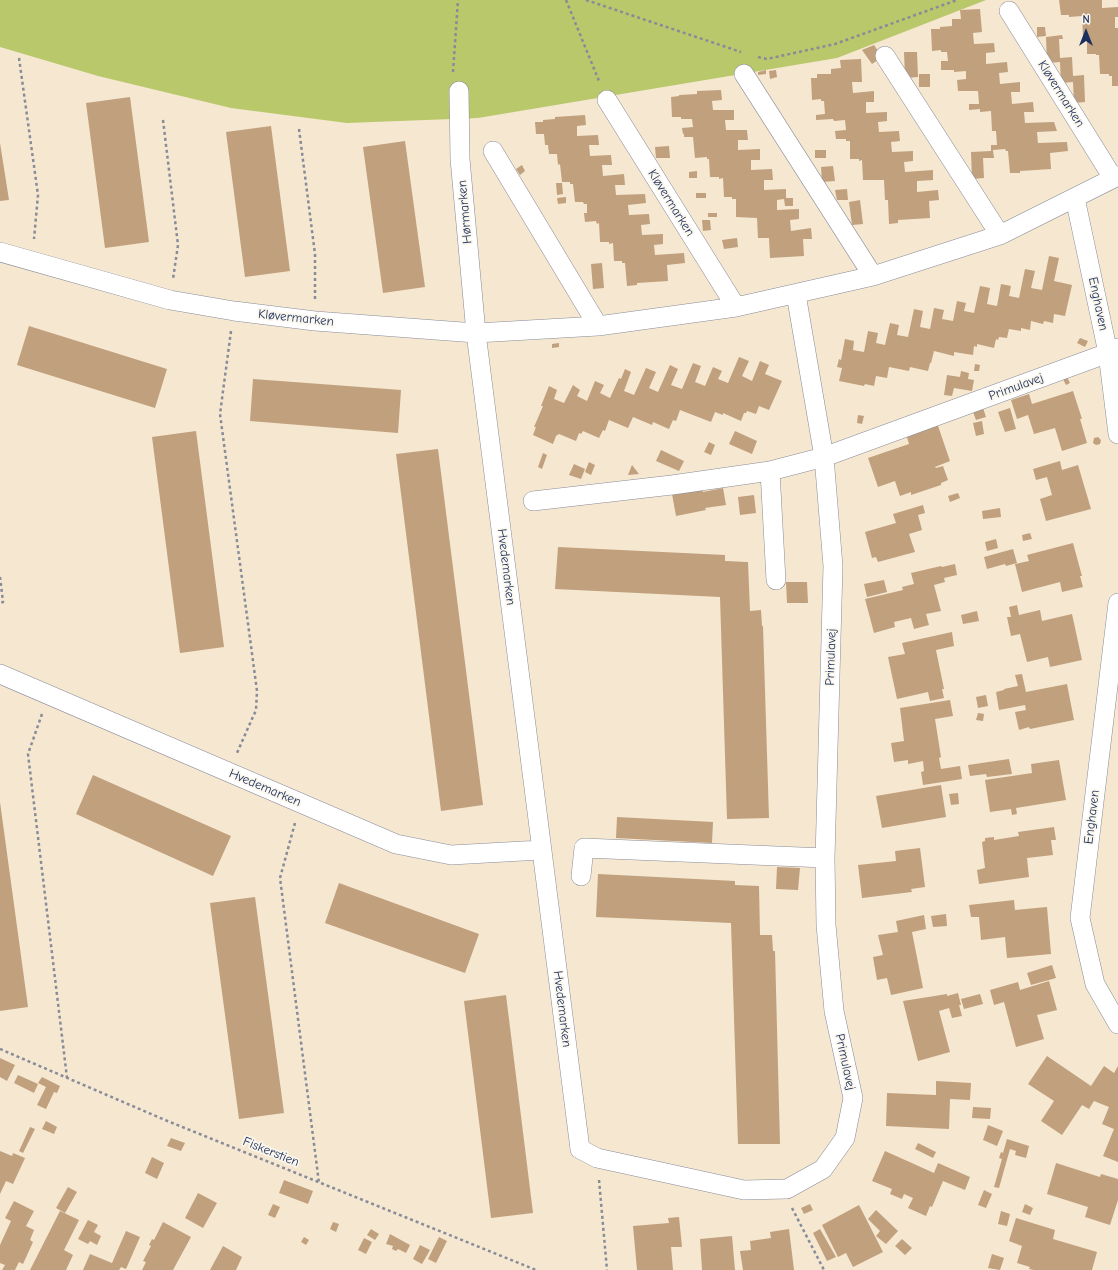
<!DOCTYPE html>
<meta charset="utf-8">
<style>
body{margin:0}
#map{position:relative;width:1118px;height:1270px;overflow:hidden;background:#f6e7d1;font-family:"Comic Neue",sans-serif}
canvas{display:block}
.north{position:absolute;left:1066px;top:12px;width:40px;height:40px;-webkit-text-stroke:3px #fbf7ec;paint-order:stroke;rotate:0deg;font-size:11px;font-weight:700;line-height:16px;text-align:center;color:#1b2f5e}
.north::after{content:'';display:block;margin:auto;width:14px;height:18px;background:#1b2f5e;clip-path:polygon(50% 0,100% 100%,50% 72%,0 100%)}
</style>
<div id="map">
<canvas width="1118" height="1270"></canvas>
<div class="north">N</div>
</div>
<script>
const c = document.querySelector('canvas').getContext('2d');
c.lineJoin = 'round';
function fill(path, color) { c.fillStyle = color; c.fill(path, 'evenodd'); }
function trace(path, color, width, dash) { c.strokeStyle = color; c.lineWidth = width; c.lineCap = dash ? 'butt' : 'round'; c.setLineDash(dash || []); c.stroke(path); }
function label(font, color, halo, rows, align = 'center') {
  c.font = font + ' "Comic Neue",sans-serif'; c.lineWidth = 3.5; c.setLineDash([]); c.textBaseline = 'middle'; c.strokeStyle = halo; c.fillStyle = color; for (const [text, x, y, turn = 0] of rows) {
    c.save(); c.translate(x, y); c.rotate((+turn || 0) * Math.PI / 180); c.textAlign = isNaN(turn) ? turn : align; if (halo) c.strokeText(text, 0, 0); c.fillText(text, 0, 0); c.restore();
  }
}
const green = new Path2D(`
 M0 0H986L837 58 478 118 347 123 231 108 98 76 0 47Z`);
const building = new Path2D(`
 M1059 0H1102V8L1118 7V17H1115V28H1118V86H1112V76H1109V74H1100L1099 55H1096V54H1087V37H1083L1082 16 1069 17V15H1061Z
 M980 9 982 32 973 33 974 44 994 43 995 52 986 53V64L1007 62 1008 72 999 73 1000 84 1020 82V92H1011L1012 104 1033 102 1034 112H1024L1025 123 1054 122 1057 131 1037 132 1038 143 1067 142 1068 151 1050 153 1051 169 1020 171V173H1010L1008 151H1006L1005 149 993 150 994 158H983L984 178 972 179 971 152 991 151V145H997L996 131H992L991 111 980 112V109L969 110V104H979L978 91H958L957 80 966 79V71L954 72V70H941V61H948L947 52H941V50L932 51 931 29H940V27L952 26V19H961L960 10Z
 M1037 27H1045L1046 36 1037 37Z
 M1062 35 1063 39H1059L1060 58 1072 57 1073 76 1084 75 1085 102 1074 103 1073 82 1061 83 1060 62 1047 63 1046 37Z
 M874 45 882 57 872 64 862 50Z
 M904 52H917L918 77 905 78Z
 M861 59 862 82H852L853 93 874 91V102H866V113L887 112V121L878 122 879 132 899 131 900 141 891 142 892 152 913 151V161L904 162 905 172 933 170V180L917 181V192L938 190 939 200 929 201 930 218 898 220V223L889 224 888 200H885L884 180H863L862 160 859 161V159H850V141H846V139H836L835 131 846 130 845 120 834 121 833 119 816 120V115L825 114 824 101H821V99L812 100 811 78H817V74H831V69L841 68 840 60Z
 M766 70V74L758 75V72Z
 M776 70 777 77 770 79 769 71Z
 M919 74H930V87H919Z
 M721 90 722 100 712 101 713 110H734V120H725L726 130H747L748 140H738V150L760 149V160H751V170L772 169 773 180H764V190L786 189V198H793V206H785L784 199 777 200V210L799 209V219L790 220 791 231 811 228 812 239H803L804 256 770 258 769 238H758L757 218 736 217V199H732V197H724L723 178 719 179V177H710L709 159H707V157L695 158 693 137H684V134H683L682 128 693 127 692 119H681V117H672L671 97 679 96V95L697 94V91Z
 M130 97 149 242 105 248 86 103Z
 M585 115 586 125 577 126V136L598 135 599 145H589L590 156 611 155 612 165H602L603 176 624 174 625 185H615L616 195 645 194 646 203 628 205 629 215 649 214 650 224 641 225 642 235 663 234V244L654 245 655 255 684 253 685 263 667 265 668 281 637 283V285L627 286 625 263H622V261H614L613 243 609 244V242H600L599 223 597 224 596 221 585 222 584 213H587V204H584L583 202H575L573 184H570V182H562L560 164 558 165 557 154H549L548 145H545L544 134H536L535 122H543V120L555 119V117Z
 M271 126 290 271 245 277 226 132Z
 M405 141 425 287 383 293 363 147Z
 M0 143 9 200 0 201Z
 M669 146 670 158H656L655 147Z
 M815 150H826V158H815Z
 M522 165 525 171 520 175 516 169Z
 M833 166 835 181 822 182 821 167Z
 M697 171V178H689V172Z
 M556 183H562L563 194 557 195Z
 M847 189 848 200H837L835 190Z
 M696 193H706V198H696Z
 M566 197V203L558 204 557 198Z
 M860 200 863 224 852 225 849 202Z
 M708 213H717V217H708Z
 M702 220H710L711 230 703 231Z
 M737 238 738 247 724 249 722 240Z
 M1049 256 1059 258 1054 281 1072 285 1065 316 1054 314 1053 323 1044 321 1043 324 1031 321 1030 330 1021 328V331L1009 329 1007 338 999 337 998 340 996 339 994 348 977 344V347L974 346 973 355 954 352V356L934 351 931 363H930L928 371 910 367 909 371 889 367 887 378 876 376 874 386 865 384 864 386 839 381 842 368 837 367 839 359 841 360 845 339 854 341 853 350 864 352 868 331 878 333 876 343 885 345 890 323 899 325 897 335 908 337 914 309 923 311 920 327 930 329 934 308 944 310 942 319 953 321 957 301 966 303 964 311 974 313 980 286 990 288 987 304 997 306 1001 284 1011 286 1009 296 1019 298 1025 269 1035 271 1031 288 1042 290Z
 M602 263 604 288 593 289 591 264Z
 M29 326 167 369 155 408 17 365Z
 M1080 338 1088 341 1085 347 1077 343Z
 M559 343V347L552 348V344Z
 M739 357 749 361 742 376 752 381 760 361 769 365 765 374 782 381 769 410 759 406 756 414 747 411 746 413H744L741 421 723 413V415L715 412 711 422 680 410 676 421 673 420 669 429 653 422 652 425 633 417 628 428 609 420 605 431 603 430 599 438 583 431 581 434 579 433 576 441 559 434 556 436 553 444 533 435 536 427H534L543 406H541L549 386 557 390 554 399 564 403 573 385 580 390 577 396 587 401 595 381 604 385 600 393 610 398 619 378 621 379 625 369 631 372 624 391 634 395 646 368 656 372 649 388 658 392 670 365 678 369 671 385 682 389 693 363 701 366 695 382 705 386 713 367 722 371 718 379 728 383Z
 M975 364 980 365 979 371H974Z
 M961 371 969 373 968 379 974 380 972 391 954 388 952 396 944 395 947 375 960 377Z
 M1067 377 1070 383 1066 385 1063 379Z
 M253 379 401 390 398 433 250 421Z
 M1073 391 1082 419H1080L1087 443 1062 451 1055 428 1034 434 1028 415 1017 419 1011 400 1029 394 1032 404Z
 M983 408 986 417 976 420 973 412Z
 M1010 408 1016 429 1005 432 998 412Z
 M858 415 864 416 862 424 857 423Z
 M982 421 984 434 976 436 973 423Z
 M937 423 950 461 935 467 936 468 943 466 948 480 941 483V485L911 495V492L900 496 895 481 878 487 868 458 909 444 906 434Z
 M196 431 224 647 180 653 152 437Z
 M735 431 757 441 752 454 729 444Z
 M1098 437 1101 440 1100 444 1096 445 1093 443 1094 438Z
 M709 442 715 445 711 455 704 452Z
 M438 449 483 805 441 811 396 454Z
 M661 450 684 461 679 471 656 461Z
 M543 453 547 455 542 469 538 467Z
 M1060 461 1062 470 1078 465 1091 509 1046 521 1040 499 1052 495 1047 477 1036 480 1033 469Z
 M589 462 595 465 591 475 585 472Z
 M574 464 585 469 581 479 569 475Z
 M632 465 639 474 628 475Z
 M723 488 726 505 705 508 706 510 676 516 672 494 702 489 703 492Z
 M958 493 960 498 950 502 948 496Z
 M754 495 756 513 740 515 738 497Z
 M923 505 925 513 918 515 922 530 909 534 915 552 878 562 876 557 872 558 865 532 896 523 893 514Z
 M1000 508 1001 517 983 519 982 511Z
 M1030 533 1032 539 1023 541 1022 535Z
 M996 539 998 548 987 551 985 542Z
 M1073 543 1082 576H1080L1083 587 1062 592 1060 582 1022 592 1015 564 1029 561 1027 555Z
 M558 547 725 555V561L748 562 750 611 761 610 762 626H763L769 818 727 819 720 597 555 589Z
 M1013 549 1017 563 1006 566 1005 564 987 569 984 557Z
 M955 564 957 575 944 578 945 582 934 585 941 611 926 614 929 625 914 629 911 618 894 622 895 627 874 633 865 599 903 590 902 587 914 584 911 573 941 566 942 567Z
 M884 580 887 592 867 597 864 584Z
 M786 582H807L808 603H787Z
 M1017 605 1019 615 1040 610 1042 621 1072 614 1082 660 1050 667 1048 657 1027 662 1020 634 1011 636 1007 617H1011L1009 607Z
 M977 611 979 621 963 624 961 615Z
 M952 632 954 646 936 650 944 689H942L944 698 930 701 928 692 897 699 888 657 905 654 902 643Z
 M1022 674 1026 692 1067 684 1074 720 1030 729 1029 727 1019 730 1015 712 1026 710 1025 705 999 710 996 692 1004 690V689L1018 686 1015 675Z
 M986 695 988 706 978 708 976 697Z
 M950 700 953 716 935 719 941 757 939 758 941 769 960 766 962 779 923 785 921 772 924 771 923 761 908 764V760L894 762 891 743 904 741 900 708Z
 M978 713 984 714 983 721 976 720Z
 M1009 759 1012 774 987 777 986 774 970 776 968 765Z
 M1059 760 1066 800 1016 808 1017 814 1012 815 1011 809 990 812 985 780 1032 773 1031 764Z
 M93 775 231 836 213 876 76 814Z
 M941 785 946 817 882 828 876 796Z
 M958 793 959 804 951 805 949 794Z
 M0 802 28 1007 0 1011Z
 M617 817 713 822 712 843 616 838Z
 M1054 827 1056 840H1051L1053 855 1027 858 1029 877 979 884 977 870 985 868 982 842 985 841V838L994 837V840L1019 836 1018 832Z
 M920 848 925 887 911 889 912 892 862 898 858 865 896 861 895 851Z
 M777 867 800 868 798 890 776 889Z
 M598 874 735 881V885L759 886 760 935H772L773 951H775L780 1144H738L731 923 596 917Z
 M339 883 479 934 465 973 325 923Z
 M255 897 284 1113 239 1119 210 903Z
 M1014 900 1015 910 1047 907 1051 954 1007 958 1005 937 981 940 979 917H971L969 905Z
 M946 914 947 926 933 927 931 916Z
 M924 915 926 929 912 932 923 988 891 995 887 978 877 980 873 957 883 955 878 935 898 932 896 921Z
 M1052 965 1056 978 1031 985 1027 973Z
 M1049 981 1057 1010 1037 1015 1044 1039 1016 1047 1004 1002 994 1005 990 990 1018 982 1020 990Z
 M958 993 961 1005H959L962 1016 952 1018 949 1008 939 1011 950 1052 918 1061 903 1001 947 994V996Z
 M980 994 983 1004 964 1009 961 999Z
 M506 995 533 1213 491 1218 464 1001Z
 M1047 1056 1091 1086 1104 1066 1114 1073 1118 1066V1162L1103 1156 1114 1129 1102 1124 1109 1107 1094 1101 1089 1109 1082 1105 1062 1135 1041 1121 1054 1101 1028 1084Z
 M0 1058 15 1065 7 1081 0 1077Z
 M18 1075 38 1084 34 1093 14 1083Z
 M42 1077 60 1086 57 1093 54 1092 46 1109 37 1105 46 1087 38 1083Z
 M936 1081 971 1083 970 1100 950 1099 949 1129 886 1126 887 1093 936 1095Z
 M973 1107 991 1108 990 1119 972 1118Z
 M46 1121 57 1127 54 1134 42 1129Z
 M988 1125 1003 1131 997 1146 983 1140Z
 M30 1127 35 1129 23 1153 19 1151Z
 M171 1138 185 1143 181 1151 167 1146Z
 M1007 1139 1029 1146 1026 1158 1015 1155 1016 1151 1010 1149 999 1188 994 1187 1002 1159 999 1158 1001 1152 1003 1153Z
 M918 1143 936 1152 933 1158 915 1149Z
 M0 1151 12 1156 13 1153 25 1158 13 1184 6 1181 0 1194Z
 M885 1151 934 1173 938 1163 970 1177 965 1190 943 1181 932 1207 930 1206 926 1216 908 1208 913 1198 904 1194 902 1199 890 1194 892 1189 872 1181Z
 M152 1157 164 1163 157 1179 145 1173Z
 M1056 1163 1100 1177 1101 1174 1118 1179V1200L1110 1225 1085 1217 1088 1207 1047 1194Z
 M284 1180 313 1191 308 1204 279 1193Z
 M68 1187 77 1192 65 1213 56 1208Z
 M984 1190 992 1194 986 1208 978 1205Z
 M198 1193 217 1203 203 1228 185 1218Z
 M14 1201 34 1211 26 1226 34 1230 30 1240 33 1242 23 1264 19 1262 15 1270H2L5 1265 0 1263V1245L11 1221 5 1218Z
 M273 1204 280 1207 275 1218 268 1215Z
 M810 1204 813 1210 804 1214 801 1208Z
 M1025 1204 1033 1208 1030 1215 1022 1212Z
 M859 1205 883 1252 853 1267 846 1253 838 1257 822 1225Z
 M876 1210 898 1231 886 1244 876 1236 880 1231 868 1219Z
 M60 1211 79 1220 64 1250 73 1255 66 1270H30Z
 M1001 1211 1010 1214 1007 1226 998 1224Z
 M679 1217 682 1247H671L673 1270H637L633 1226 669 1223 668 1218Z
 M1016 1218 1055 1230 1053 1239 1097 1252 1092 1270H1034L1029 1269 1030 1267 1017 1263 1022 1246 1009 1241Z
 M88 1220 98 1225 94 1232 101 1236 97 1245 90 1241 88 1244 78 1239Z
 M163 1222 191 1237 173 1270H142L146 1262 143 1261 151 1246 149 1245 152 1239 154 1240Z
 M333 1222 339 1224 336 1232 330 1229Z
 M371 1229 379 1234 375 1240 367 1235Z
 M789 1229 794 1270H743L740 1251 751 1250 750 1241 771 1238 770 1232Z
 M820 1229 836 1257 827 1261 813 1233Z
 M126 1231 140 1237 126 1269 121 1267 119 1270H83L90 1254 112 1263Z
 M390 1234 410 1245 406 1253 398 1249 396 1251 392 1249 393 1246 386 1244Z
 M732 1236 735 1270H702L700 1239Z
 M304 1237 309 1240 306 1245 301 1242Z
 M439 1237 447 1241 436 1263 428 1259Z
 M364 1238 372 1242 366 1254 358 1250Z
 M902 1239 912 1248 905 1255 895 1246Z
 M420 1245 430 1250 422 1264 413 1259Z
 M223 1246 242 1257 236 1270H210Z
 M992 1254 1004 1258 1000 1270 988 1268Z`);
const path = new Path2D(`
 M566 0 599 81
 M586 0 741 52
 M758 57 767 59 835 44 957 0
 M19 58 38 195 34 239
 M453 72 458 0
 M163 120 178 245 173 279
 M299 129 315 254V300
 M231 331 220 414 257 691 256 710 237 753
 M0 577 3 602 0 603
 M42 714 28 754 67 1078
 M295 823 280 878 319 1183
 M0 1049 165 1120 536 1270
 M599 1180 607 1270
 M792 1208 824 1270`);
const minor = new Path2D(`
 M1009 11 1113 178
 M885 56 1000 235
 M744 74 873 276
 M459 91 460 159 476 333 580 1149 597 1158 744 1190 787 1189 823 1169 845 1138 853 1098 834 1011 826 925 825 858 833 566 824 457 796 294
 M607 100 736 307
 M493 151 598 326
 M1075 198 1108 353 1118 434
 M0 252 170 300 234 311 315 321 476 333 598 326 736 307 873 276 1000 235 1118 176
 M770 471 776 580
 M533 501 672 485 770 471 824 457 1108 353 1118 348
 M1118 603 1080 918 1095 984 1118 1024
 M0 674 396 844 451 855 541 850
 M581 876 584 848 825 858`);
const streetNames = [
 ["Kløvermarken",1061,94,58],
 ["Kløvermarken",671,203,58],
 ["Hørmarken",465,212,-95],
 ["Enghaven",1098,304,78],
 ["Kløvermarken",296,318,6],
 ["Primulavej",1016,387,-20],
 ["Hvedemarken",506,567,83],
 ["Primulavej",831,657,-88],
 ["Hvedemarken",265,788,23],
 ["Enghaven",1092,817,-83],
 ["Hvedemarken",562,1009,83],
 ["Primulavej",845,1062,78],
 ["Fiskerstien",271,1152,22]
];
fill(green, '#b9c86a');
fill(building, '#c0a07d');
trace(minor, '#888b98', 20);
trace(path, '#888b98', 2.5, [3, 3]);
trace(minor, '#fff', 19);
label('13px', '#1b2f5e', '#fbf7ec', streetNames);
</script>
